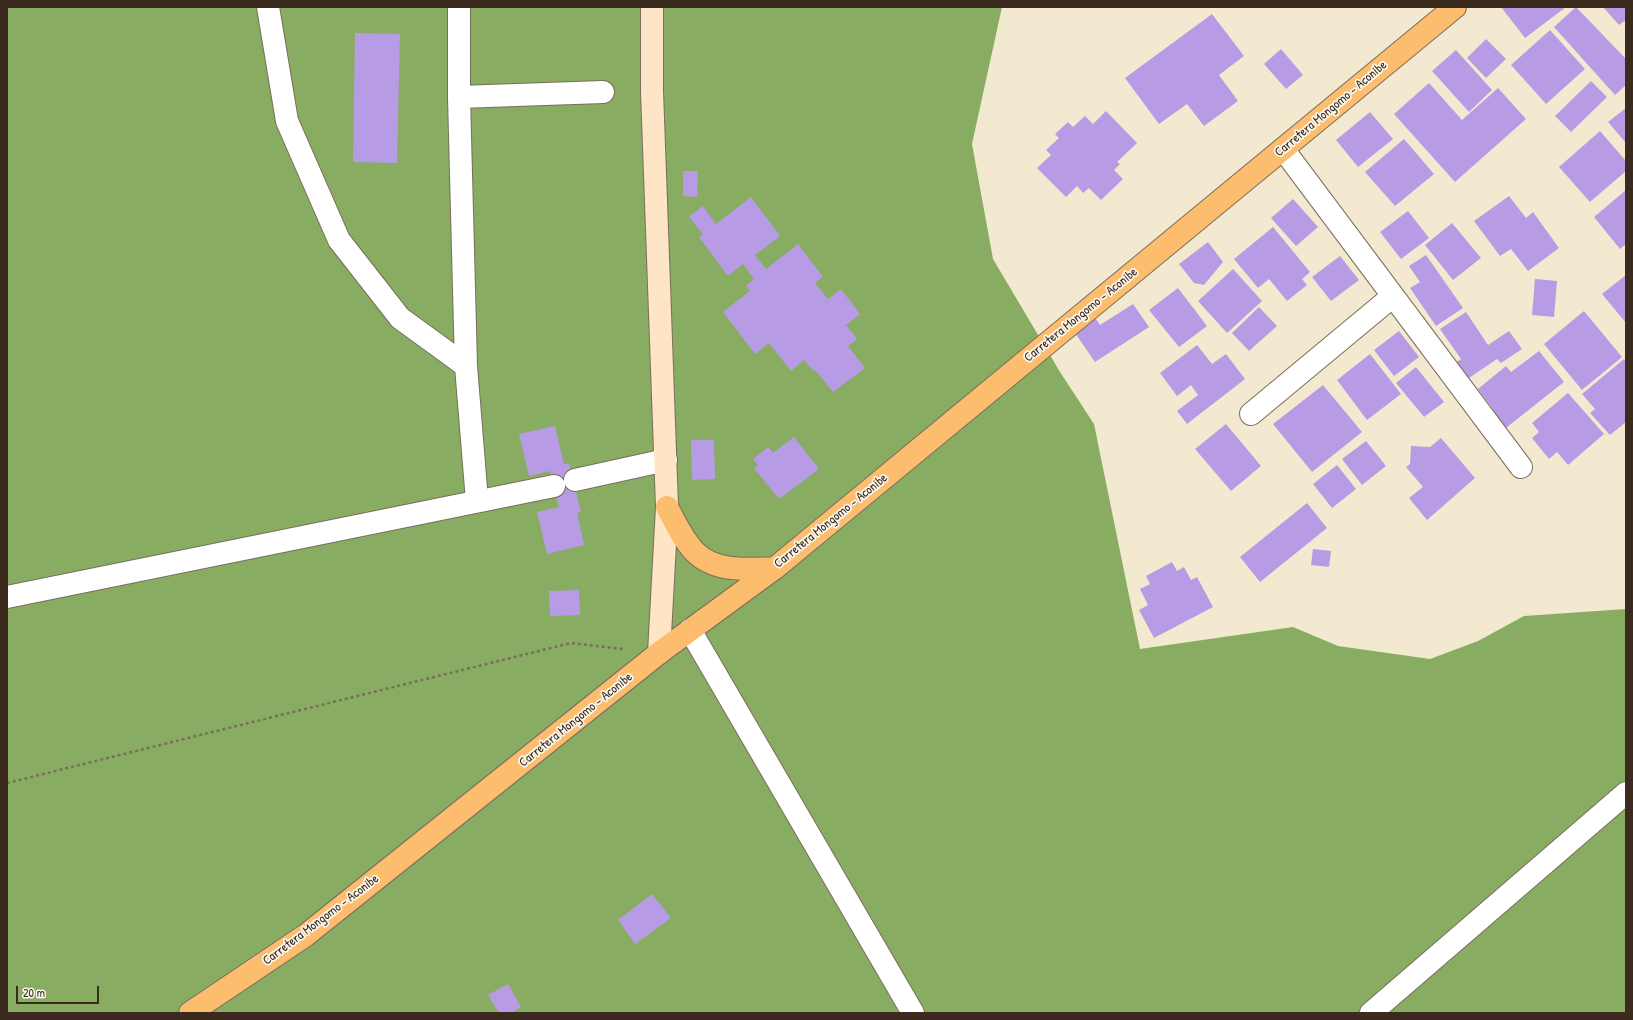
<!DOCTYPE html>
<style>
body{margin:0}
#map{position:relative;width:1633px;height:1020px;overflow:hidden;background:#f3e9d0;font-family:"Patrick Hand",sans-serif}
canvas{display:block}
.frame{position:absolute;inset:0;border:8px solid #3b2a1e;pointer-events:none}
.scale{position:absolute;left:16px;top:986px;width:83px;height:18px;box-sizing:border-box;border:2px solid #3b2a1e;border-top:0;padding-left:5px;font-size:12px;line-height:14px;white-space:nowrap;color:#3b2a1e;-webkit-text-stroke:3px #fbf7ec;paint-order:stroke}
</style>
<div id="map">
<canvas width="1633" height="1020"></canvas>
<div class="frame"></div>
<div class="scale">20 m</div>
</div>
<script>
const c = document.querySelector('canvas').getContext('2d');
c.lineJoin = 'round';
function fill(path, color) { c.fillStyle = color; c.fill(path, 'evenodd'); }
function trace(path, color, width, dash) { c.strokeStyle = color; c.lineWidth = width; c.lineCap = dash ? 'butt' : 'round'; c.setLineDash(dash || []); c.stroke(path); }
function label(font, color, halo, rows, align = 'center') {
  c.font = font + ' "Patrick Hand",sans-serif'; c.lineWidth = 3.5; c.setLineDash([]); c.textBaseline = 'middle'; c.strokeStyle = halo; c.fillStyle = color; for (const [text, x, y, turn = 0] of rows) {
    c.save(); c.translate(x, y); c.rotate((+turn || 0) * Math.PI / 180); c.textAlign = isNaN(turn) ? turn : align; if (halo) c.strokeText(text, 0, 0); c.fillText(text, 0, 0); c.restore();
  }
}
const forest = new Path2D(`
 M7 7H1002L972 144 993 259 1060 372 1094 424 1140 649 1293 627 1338 646 1430 659 1478 641 1524 616 1626 609V1013H7Z`);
const building = new Path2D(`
 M1501 7H1566L1525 38Z
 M1576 7 1626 59V85L1615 95 1554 27Z
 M1603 7H1626V20L1619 25Z
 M1212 14 1244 56 1219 75 1238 101 1204 126 1187 104 1159 124 1125 78Z
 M1550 30 1585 69 1546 104 1511 65Z
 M355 33 400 34 397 163 353 162Z
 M1486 39 1506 59 1486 78 1467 58Z
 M1281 49 1303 75 1286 89 1264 64Z
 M1456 50 1492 90 1469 112 1432 71Z
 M1591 81 1607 97 1571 132 1555 116Z
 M1429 83 1462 120 1498 88 1526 119 1455 182 1394 114Z
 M1626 108V143L1608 122Z
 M1106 111 1137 143 1117 162 1120 164 1114 170 1123 179 1101 200 1089 188 1083 193 1077 186 1066 197 1037 168 1051 155 1046 150 1059 138 1055 134 1068 122 1073 127 1085 116 1093 124Z
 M1370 112 1393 139 1358 167 1336 140Z
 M1600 131 1626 161V171L1590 202 1559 167Z
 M1404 139 1434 174 1395 206 1365 172Z
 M683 171H698L697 197 683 196Z
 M1626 190V244L1620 249 1594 217Z
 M1509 196 1526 218 1533 212 1559 248 1528 271 1511 249 1500 256 1474 221Z
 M751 197 780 236 755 255 766 269 798 244 823 277 815 283 828 299 841 289 860 314 846 325 857 339 848 346 865 368 833 392 815 370 813 371 804 360 791 371 769 343 755 354 723 312 750 291 746 286 754 279 743 264 728 276 699 237 703 234 689 217 703 206 716 224Z
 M1293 199 1318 227 1296 246 1271 218Z
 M1408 211 1429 238 1401 259 1380 232Z
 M1452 223 1481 258 1453 280 1425 245Z
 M1273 227 1310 272 1302 279 1307 285 1287 301 1269 279 1258 288 1234 259Z
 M1208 242 1223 262 1204 285 1194 283 1179 264Z
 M1426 255 1463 308 1436 326 1410 288 1420 282 1409 266Z
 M1340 256 1359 280 1331 301 1312 277Z
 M1233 269 1262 301 1227 333 1198 301Z
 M1626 275V323L1602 294Z
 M1535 279 1557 281 1554 317 1532 315Z
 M1178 288 1207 326 1179 347 1149 310Z
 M1133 304 1149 327 1095 362 1073 330 1094 316 1100 325Z
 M1259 307 1277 326 1249 351 1232 333Z
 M1584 311 1622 357 1582 390 1544 344Z
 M1466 312 1488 345 1509 331 1522 349 1501 363 1497 359 1463 382 1451 366 1461 359 1440 329Z
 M1399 331 1419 357 1394 376 1374 350Z
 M1197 345 1212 364 1226 354 1245 379 1187 424 1177 411 1198 395 1191 385 1177 396 1160 373Z
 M1539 351 1564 382 1502 431 1488 413 1493 409 1478 389 1506 366 1511 372Z
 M1370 354 1401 394 1367 420 1337 380Z
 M1624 359 1626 361V422L1610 435 1590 413 1595 409 1582 394Z
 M1416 367 1444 402 1424 417 1396 383Z
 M1323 385 1362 432 1312 472 1273 424Z
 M1568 393 1604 434 1568 465 1557 452 1549 459 1532 438 1539 432 1532 423Z
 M1226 424 1261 466 1231 491 1195 449Z
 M555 426 564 464 569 463 581 512 577 513 584 545 547 554 537 512 559 507 550 471 529 476 519 434Z
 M794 437 819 469 779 499 754 468 758 465 753 459 768 447 773 453Z
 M1441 438 1475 478 1427 520 1409 498 1423 487 1406 467 1410 464 1411 446 1430 447Z
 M691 440H714L715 479 692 480Z
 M1366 441 1386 466 1362 485 1342 459Z
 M1337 465 1356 489 1332 508 1313 484Z
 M1307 503 1327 528 1260 582 1240 557Z
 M1313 549 1331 551 1329 567 1311 565Z
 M1172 562 1177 571 1184 567 1191 580 1197 577 1213 607 1154 638 1139 610 1148 605 1140 589 1150 584 1146 576Z
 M579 590 580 615 550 616 549 591Z
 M652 894 671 918 635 944 618 920Z
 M508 984 521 1007 511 1013H499L488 995Z`);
const path = new Path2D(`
 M7 783 571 643 623 649`);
const street = new Path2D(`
 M268 7 287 121 339 240 400 318 466 366
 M459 7V97L466 366 477 501
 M459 97 603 92
 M1283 149 1521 467
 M1251 414 1393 296
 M575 480 666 460
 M7 597 554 486
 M690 630 913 1013
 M1371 1013 1626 793`);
const secondary = new Path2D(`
 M652 7V91L667 507 659 653`);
const primary = new Path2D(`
 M667 507C675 522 683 540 695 552 716 573 748 569 775 568
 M190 1013 306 935 659 653 775 568 1455 7`);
const streetNames = [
 ["Carretera Mongomo - Aconibe",1331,109,-40],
 ["Carretera Mongomo - Aconibe",1081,315,-39],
 ["Carretera Mongomo - Aconibe",831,521,-39],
 ["Carretera Mongomo - Aconibe",576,720,-39],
 ["Carretera Mongomo - Aconibe",321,920,-37]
];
fill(forest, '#88ad62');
fill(building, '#b89be5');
trace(street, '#7b6d5c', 24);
trace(secondary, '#7b6d5c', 24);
trace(primary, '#7b6d5c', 24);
trace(path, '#7b6d5c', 2.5, [3, 3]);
trace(street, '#fff', 22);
trace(secondary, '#fee5c5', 22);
trace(primary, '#fcbd6f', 22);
label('13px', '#3b2a1e', '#fbf7ec', streetNames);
</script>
